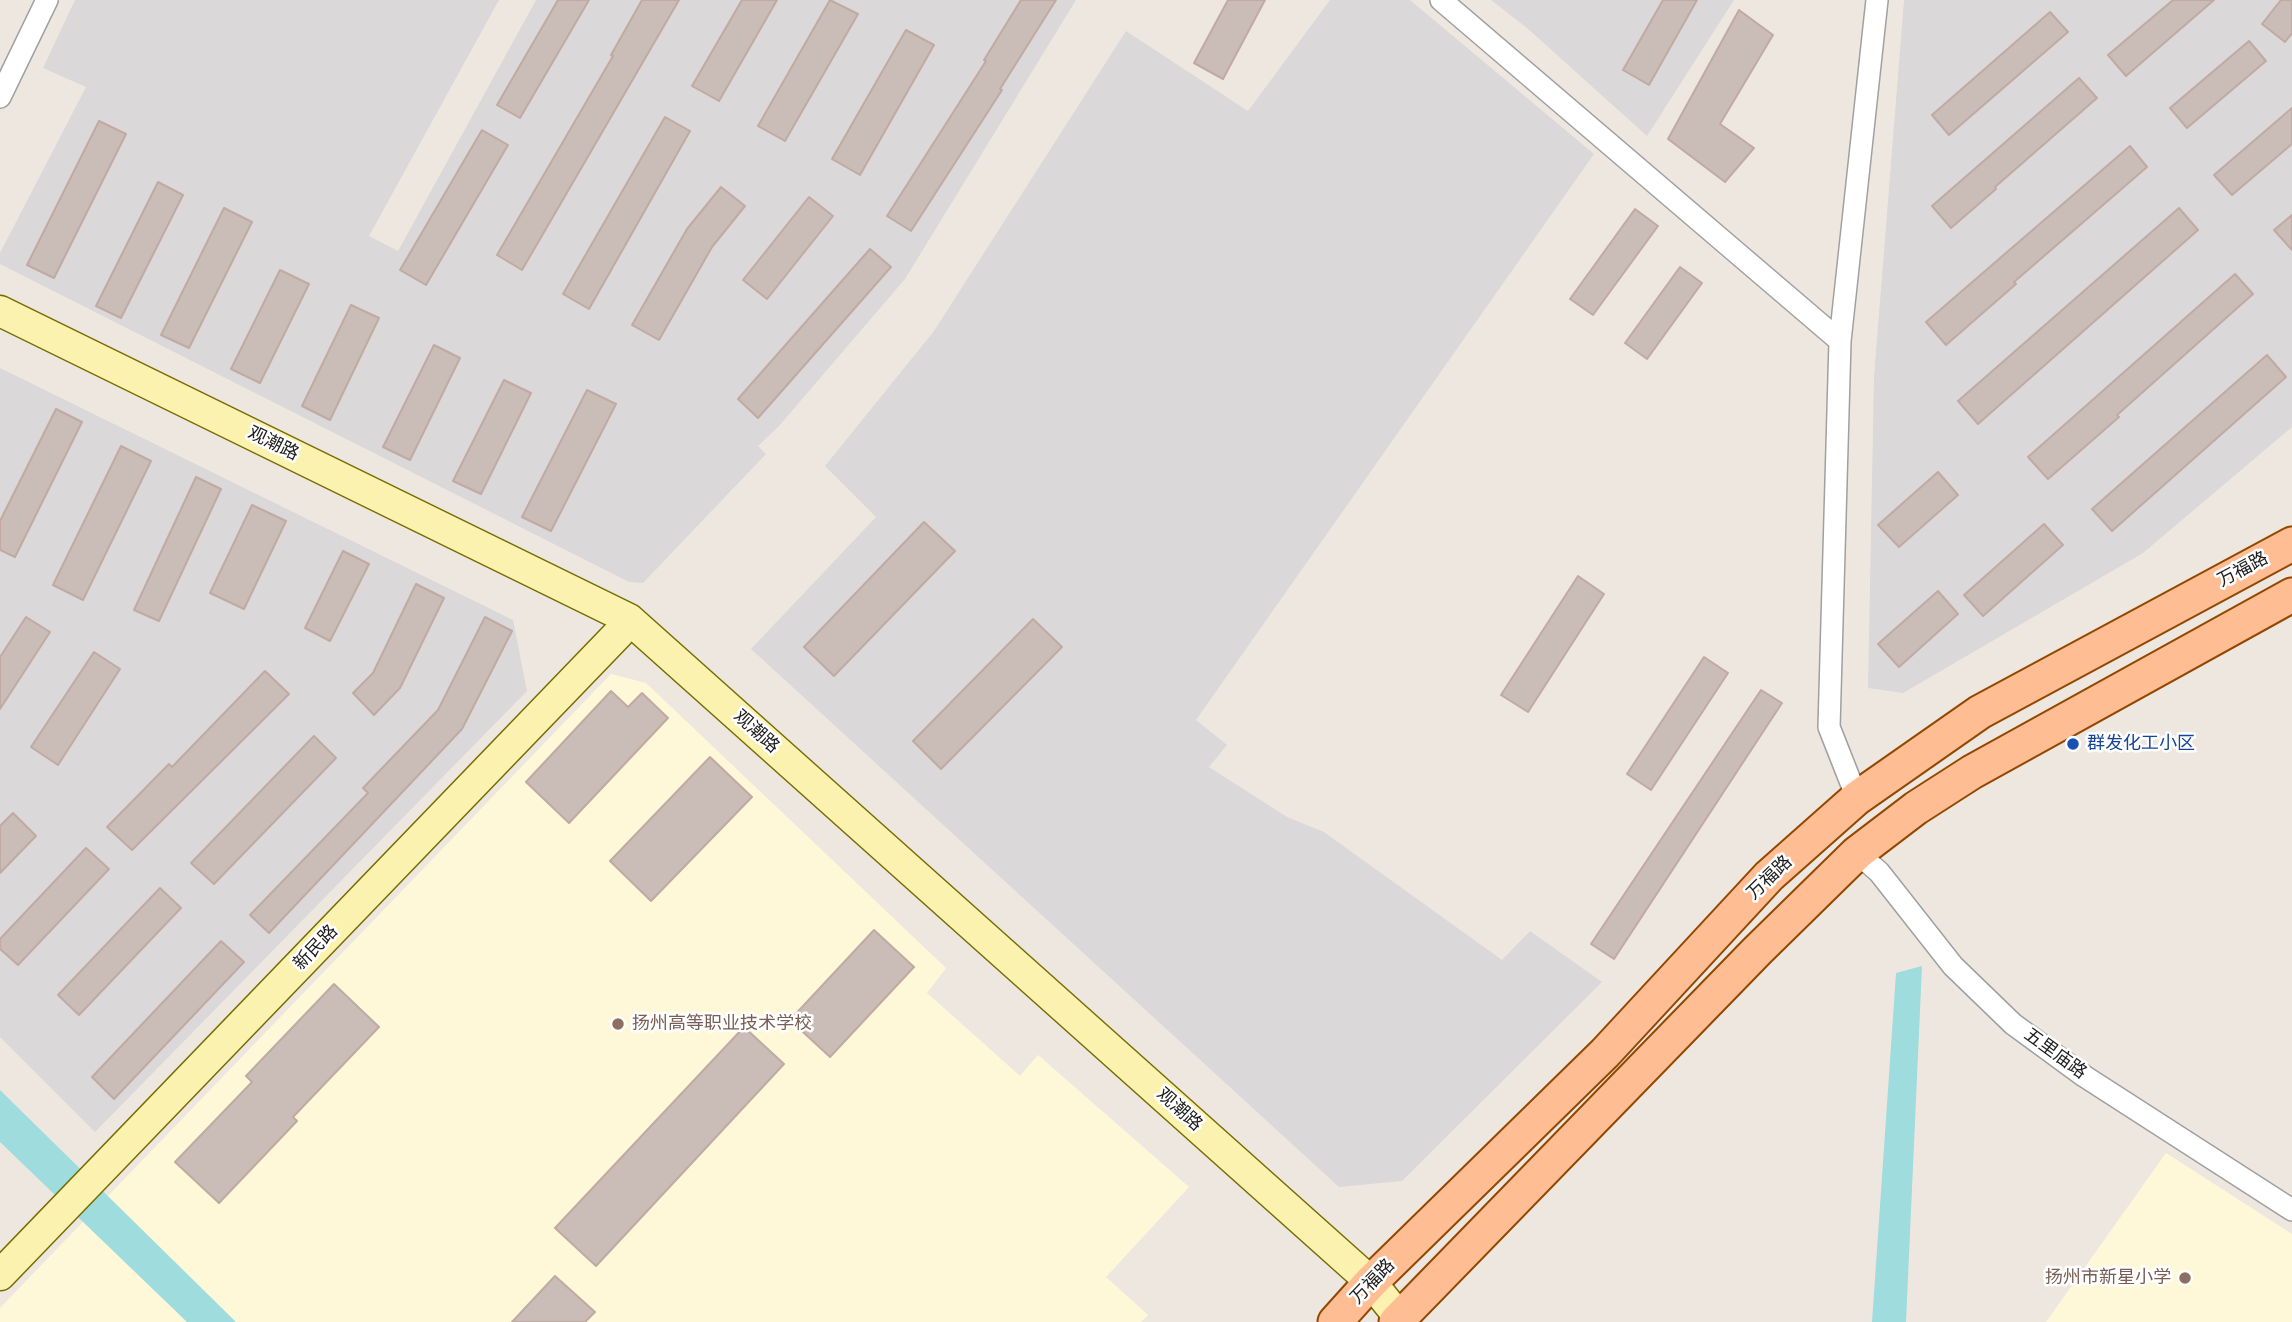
<!DOCTYPE html>
<meta charset="utf-8">
<style>
body{margin:0}
canvas{display:block;background:#eee7e0}
</style>
<canvas width="2292" height="1322"></canvas>
<script>
const c = document.querySelector('canvas').getContext('2d');
c.lineJoin = 'round';
function fill(path, color) { c.fillStyle = color; c.fill(path, 'evenodd'); }
function trace(path, color, width, dash) { c.strokeStyle = color; c.lineWidth = width; c.lineCap = dash ? 'butt' : 'round'; c.setLineDash(dash || []); c.stroke(path); }
function label(font, color, halo, rows, align = 'center') {
  c.font = font + ' "DM Sans","Noto Sans SC",sans-serif'; c.lineWidth = 5; c.setLineDash([]); c.textBaseline = 'middle'; c.strokeStyle = halo; c.fillStyle = color; for (const [text, x, y, turn = 0] of rows) {
    c.save(); c.translate(x, y); c.rotate((+turn || 0) * Math.PI / 180); c.textAlign = isNaN(turn) ? turn : align; if (halo) c.strokeText(text, 0, 0); c.fillText(text, 0, 0); c.restore();
  }
}
const residential = new Path2D(`
 M75 0H499L369 236 398 251 536 0H1076L905 279 779 426 758 446 766 454 643 583 629 582 0 264V253L86 87 43 68Z
 M1330 0H1410L1594 154 1196 720 1227 745 1209 767 1287 817 1324 832 1502 960 1530 931 1602 982 1402 1181 1339 1187 751 649 876 517 825 466 934 331 1126 31 1248 111Z
 M1491 0H1734L1647 136 1527 28Z
 M1904 0H2292V427L2143 553 1903 693 1868 688 1874 377Z
 M0 368 513 620 527 691 95 1132 0 1037Z`);
const education = new Path2D(`
 M611 674 646 683 946 968 927 993 1020 1076 1038 1055 1189 1187 1106 1277 1148 1315 1141 1322H0V1308Z
 M2166 1153 2292 1234V1322H2046Z`);
const water = new Path2D(`
 M1922 966 1906 1322H1872L1896 973Z
 M0 1090 236 1322H187L0 1142Z`);
const building = new Path2D(`
 M558 0H589L520 118 497 105Z
 M642 0H679L522 270 497 255 613 56 611 55Z
 M742 0H777L719 101 692 86Z
 M830 0 858 14 785 141 758 126Z
 M1021 0H1056L1000 89 1002 90 911 231 887 216 986 61 984 60Z
 M1228 0H1265L1223 79 1194 63Z
 M1663 0H1697L1649 85 1623 70Z
 M2173 0H2214L2126 76 2108 55Z
 M2281 0H2292V33L2285 42 2262 24Z
 M1739 10 1773 35 1720 124 1754 148 1725 182 1668 139Z
 M2050 12 2068 32 1949 135 1932 115Z
 M906 30 934 45 860 175 832 159Z
 M2249 41 2266 61 2187 128 2170 108Z
 M2079 78 2097 98 1995 187 1996 189 1951 228 1932 206Z
 M2292 108V144L2232 195 2214 175Z
 M665 117 690 131 589 309 563 294Z
 M99 121 126 134 54 278 27 265Z
 M482 130 508 145 426 285 400 270Z
 M2130 146 2147 167 2014 282 2016 284 1946 345 1926 322Z
 M158 182 183 195 121 318 96 306Z
 M721 187 745 206 712 247 659 340 632 325 687 229Z
 M809 197 833 216 767 299 743 280Z
 M224 208 252 222 189 348 161 335Z
 M2179 208 2198 230 1978 424 1958 401Z
 M1635 209 1658 226 1593 315 1570 299Z
 M2292 215V250L2274 230Z
 M870 249 891 267 758 418 738 399Z
 M1680 267 1702 283 1647 359 1625 343Z
 M280 270 309 284 260 383 231 369Z
 M2235 274 2253 294 2117 415 2119 417 2048 479 2028 457Z
 M351 305 379 318 330 420 302 406Z
 M434 345 460 358 410 460 383 447Z
 M2267 355 2286 377 2112 531 2092 509Z
 M504 380 531 393 481 494 453 481Z
 M587 390 616 404 551 531 522 517Z
 M56 409 82 422 15 557 0 550V521Z
 M121 446 151 461 83 600 53 585Z
 M1938 472 1958 495 1899 547 1878 525Z
 M196 477 221 489 159 621 134 610Z
 M252 505 286 521 244 609 210 593Z
 M924 522 955 551 834 676 804 647Z
 M2044 524 2063 545 1983 616 1964 595Z
 M343 551 369 564 330 641 305 628Z
 M1578 576 1604 594 1528 712 1501 695Z
 M416 584 444 598 400 688 374 715 353 693 373 673Z
 M1938 591 1958 614 1899 667 1878 644Z
 M26 617 50 632 0 709V657Z
 M485 617 512 631 462 729 269 933 250 915 368 793 363 788 438 710Z
 M1033 619 1062 647 941 769 913 741Z
 M94 652 120 669 58 765 31 747Z
 M1704 657 1728 673 1651 790 1627 774Z
 M265 671 289 694 132 850 107 827 169 764 172 767Z
 M1761 690 1782 703 1614 959 1591 944Z
 M611 691 628 707 642 693 668 718 569 823 526 782Z
 M314 736 336 758 214 884 191 863Z
 M710 757 752 797 651 901 610 861Z
 M13 813 36 836 0 873V826Z
 M86 848 109 869 18 965 0 949V939Z
 M160 888 181 908 79 1015 58 995Z
 M874 930 914 967 830 1057 790 1020Z
 M221 941 244 962 114 1099 92 1077Z
 M334 984 379 1027 293 1117 297 1121 219 1203 175 1162 252 1082 246 1076Z
 M744 1027 784 1064 596 1266 555 1228Z
 M555 1276 595 1312 585 1322H512Z`);
const street = new Path2D(`
 M1441 0 1840 341
 M0 97 47 0
 M1857 798 1829 727 1840 341 1877 0
 M1857 853 1879 872 1953 966 2013 1024 2084 1076 2292 1210`);
const secondary = new Path2D(`
 M0 311 629 619 1371 1282 1403 1322
 M0 1275 619 633 629 619`);
const primary = new Path2D(`
 M1335 1322 1371 1282 1605 1053 1769 876 1857 798 1980 712 2292 544
 M1396 1322 1757 951 1857 853 1916 808 1972 772 2292 595`);
const markers = [
 [2073,744,7,"#1a4fb4"],
 [618,1024,7,"#8d6e63"],
 [2185,1278,7,"#8d6e63"]
];
const streetNames = [
 ["观潮路",273,444,26],
 ["万福路",2243,570,-28],
 ["观潮路",756,732,42],
 ["万福路",1770,878,-44],
 ["新民路",316,948,-46],
 ["五里庙路",2055,1054,36],
 ["观潮路",1179,1110,42],
 ["万福路",1373,1282,-46]
];
const transitNames = [
 ["群发化工小区",2087,744]
];
const educationNames = [
 ["扬州高等职业技术学校",632,1024],
 ["扬州市新星小学",2171,1278,"right"]
];
fill(residential, '#dad8d9');
fill(education, '#fff8d8');
fill(water, '#9edcde');
fill(building, '#cabcb7');
trace(building, '#c0aaa2', 2);
trace(street, '#a0a0a0', 24);
trace(secondary, '#756d00', 33);
trace(primary, '#934800', 37);
trace(street, '#fff', 21);
trace(secondary, '#fcf2b0', 30);
trace(primary, '#ffbd94', 33);
for (const [x, y, r, color] of markers) { const dot = new Path2D(); dot.arc(x, y, r, 0, 2 * Math.PI); c.fillStyle = color; c.fill(dot); trace(dot, '#fff', 2.5); }
label('18px', '#1c1c1c', '#fff', streetNames);
label('18px', '#164399', '#fff', transitNames, 'left');
label('18px', '#785e54', '#fff', educationNames, 'left');
</script>
